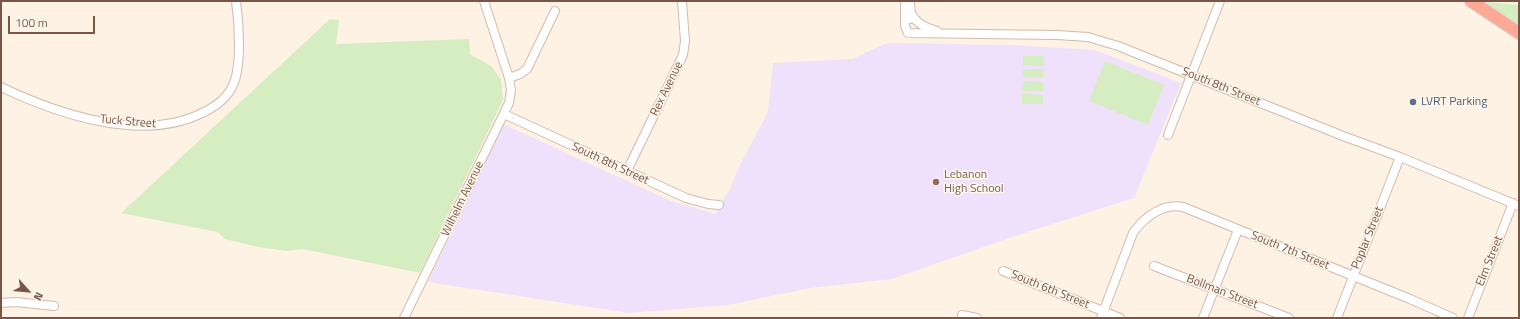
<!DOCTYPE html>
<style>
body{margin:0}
#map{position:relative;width:1520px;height:319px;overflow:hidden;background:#fef2e4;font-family:"Titillium Web",sans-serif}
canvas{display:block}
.frame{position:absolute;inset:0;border:2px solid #795547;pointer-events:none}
.north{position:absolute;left:8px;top:271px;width:40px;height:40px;-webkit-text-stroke:3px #fff6ec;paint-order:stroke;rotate:117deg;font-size:11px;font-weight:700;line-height:16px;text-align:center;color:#795547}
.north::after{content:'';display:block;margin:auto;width:14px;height:18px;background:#795547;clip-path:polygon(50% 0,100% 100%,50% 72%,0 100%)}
.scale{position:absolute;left:8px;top:16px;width:87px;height:18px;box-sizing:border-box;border:2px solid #795547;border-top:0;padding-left:5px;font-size:12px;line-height:14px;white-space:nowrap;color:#795547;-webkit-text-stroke:3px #fff6ec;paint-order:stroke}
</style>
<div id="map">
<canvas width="1520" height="319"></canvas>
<div class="frame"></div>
<div class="north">N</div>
<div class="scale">100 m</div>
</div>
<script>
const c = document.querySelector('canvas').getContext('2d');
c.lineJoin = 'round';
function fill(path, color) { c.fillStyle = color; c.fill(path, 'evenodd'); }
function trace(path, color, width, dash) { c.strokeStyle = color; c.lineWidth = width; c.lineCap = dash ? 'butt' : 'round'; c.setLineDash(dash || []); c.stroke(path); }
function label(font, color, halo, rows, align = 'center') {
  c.font = font + ' "Titillium Web",sans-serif'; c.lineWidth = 3; c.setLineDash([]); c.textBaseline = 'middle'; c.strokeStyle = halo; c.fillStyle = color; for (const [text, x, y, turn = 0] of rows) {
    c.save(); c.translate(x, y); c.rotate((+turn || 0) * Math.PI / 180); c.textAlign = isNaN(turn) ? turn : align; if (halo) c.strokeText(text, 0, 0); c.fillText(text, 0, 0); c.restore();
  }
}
const education = new Path2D(`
 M887 43 1012 45 1095 50 1181 83 1134 198 1018 235 892 279 810 288 728 305 629 313 428 282 503 124 671 201 715 214 730 189 739 167 768 112 773 63 852 59Z`);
const green = new Path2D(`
 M1487 2 1519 5V24L1486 4Z
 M330 19 339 20 336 44 469 39 470 54 491 66 501 79 503 100 420 273 303 249 287 251 258 247 225 239 218 232 121 213Z
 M1023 56H1044V66L1023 65Z
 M1105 61 1164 85 1148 125 1089 101Z
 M1023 69H1044L1043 78H1023Z
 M1023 81 1043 82V91H1022Z
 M1022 94 1043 95V104H1022Z`);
const minor = new Path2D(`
 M905 1V26L908 33
 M910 1 911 19
 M911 13C917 25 926 27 937 31
 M908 33 1057 35 1088 37 1118 46 1343 136 1400 157 1519 206
 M509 78 520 74 527 69 555 11
 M1 87C58 114 142 143 202 113 215 107 227 99 233 85 242 66 239 22 236 1
 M504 114 686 198 708 204 719 205
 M1168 135 1220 1
 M627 171 683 55 685 41 682 1
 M1154 266 1289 318
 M1003 271 1120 318
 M1 303 16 302 54 306
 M962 315 977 318
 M404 318 509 103 511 90 509 78 484 1
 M1101 318 1133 233C1144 217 1163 203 1183 207L1410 299 1453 318
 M1203 318 1238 230
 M1337 318 1400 157
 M1468 318 1513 203`);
const highway = new Path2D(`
 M1471 1 1519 33`);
const markers = [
 [1413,102,4,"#5c6f8a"],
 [936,182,4,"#8d6e63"]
];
const streetNames = [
 ["South 8th Street",1221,87,22],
 ["Rex Avenue",667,89,-64],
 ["Tuck Street",128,122,5],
 ["South 8th Street",610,164,25],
 ["Wilhelm Avenue",463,199,-64],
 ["Poplar Street",1368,238,-68],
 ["South 7th Street",1290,251,22],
 ["Elm Street",1490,261,-68],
 ["South 6th Street",1050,290,22],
 ["Bollman Street",1222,292,21]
];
const serviceNames = [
 ["LVRT Parking",1421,102]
];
const educationNames = [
 ["Lebanon",944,175],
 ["High School",944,189]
];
fill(education, '#efe1fb');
fill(green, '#d6edc1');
trace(minor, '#d3baac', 10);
trace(highway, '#dcd3cf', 14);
trace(minor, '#fff', 8);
trace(highway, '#fea996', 12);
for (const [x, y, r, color] of markers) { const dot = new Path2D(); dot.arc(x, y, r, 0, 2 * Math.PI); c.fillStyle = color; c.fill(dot); trace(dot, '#fff6ec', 1.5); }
label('12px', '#795547', '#fff6ec', streetNames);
label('12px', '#4e5e75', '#fff6ec', serviceNames, 'left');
label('12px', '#785e54', '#fff6ec', educationNames, 'left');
</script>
